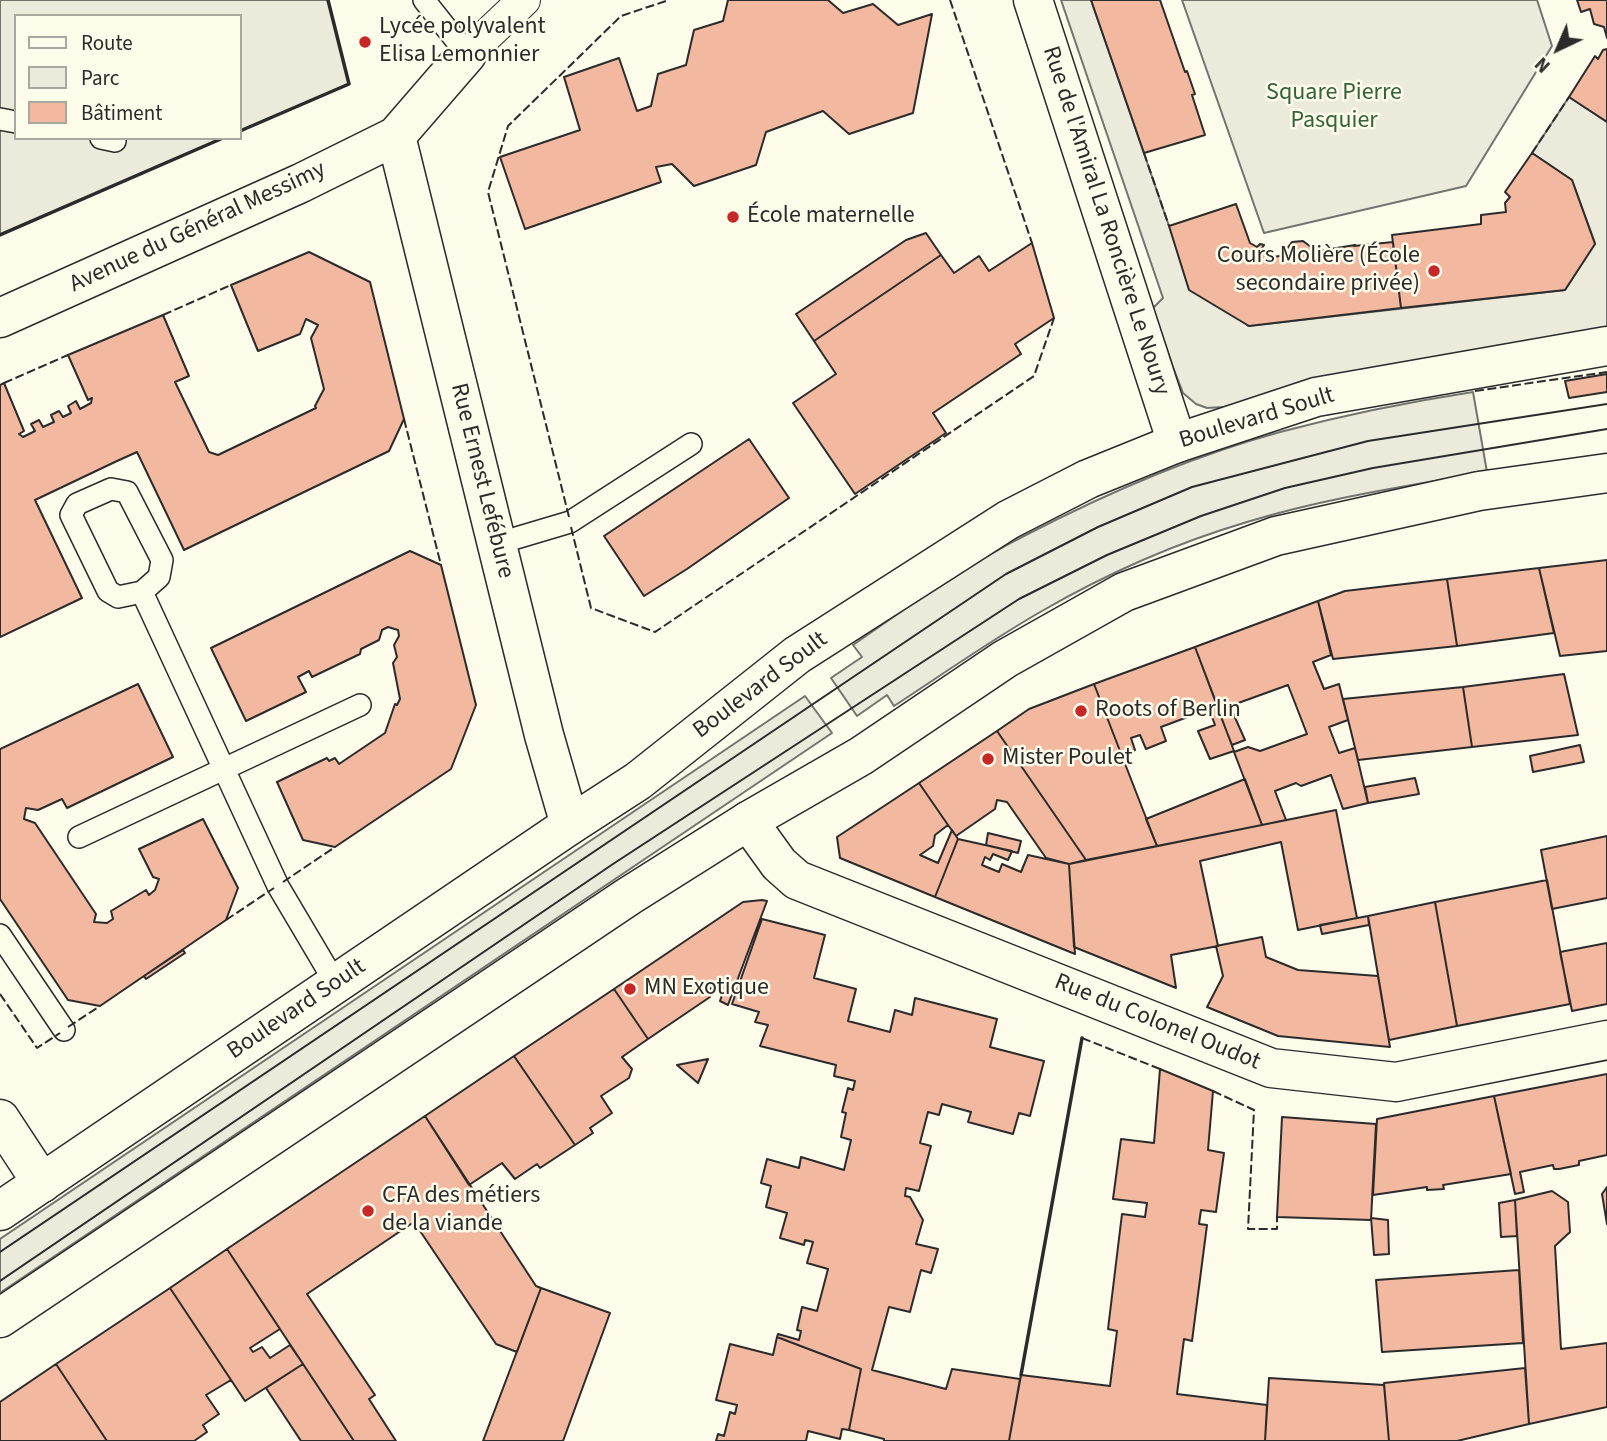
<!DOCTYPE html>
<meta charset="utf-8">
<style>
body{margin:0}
#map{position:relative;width:1607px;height:1441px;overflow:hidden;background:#fdfbea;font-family:"Source Sans 3",sans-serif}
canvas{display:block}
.legend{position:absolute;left:14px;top:14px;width:228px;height:126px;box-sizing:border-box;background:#fdfbea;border:2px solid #a9a89e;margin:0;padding:9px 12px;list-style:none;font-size:21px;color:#2b2b2b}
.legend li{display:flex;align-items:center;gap:14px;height:35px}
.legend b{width:35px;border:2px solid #a9a89e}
.north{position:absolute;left:1523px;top:14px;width:70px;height:70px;-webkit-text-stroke:5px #fdfbea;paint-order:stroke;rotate:224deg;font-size:19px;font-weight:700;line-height:28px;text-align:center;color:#2b2b2b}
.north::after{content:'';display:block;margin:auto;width:24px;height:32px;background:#2b2b2b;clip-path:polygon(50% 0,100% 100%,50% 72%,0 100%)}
</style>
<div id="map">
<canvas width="1607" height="1441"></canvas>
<ul class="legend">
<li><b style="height:9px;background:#fdfbea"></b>Route</li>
<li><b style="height:19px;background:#ecebdb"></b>Parc</li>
<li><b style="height:19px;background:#f2b8a0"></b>Bâtiment</li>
</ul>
<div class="north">N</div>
</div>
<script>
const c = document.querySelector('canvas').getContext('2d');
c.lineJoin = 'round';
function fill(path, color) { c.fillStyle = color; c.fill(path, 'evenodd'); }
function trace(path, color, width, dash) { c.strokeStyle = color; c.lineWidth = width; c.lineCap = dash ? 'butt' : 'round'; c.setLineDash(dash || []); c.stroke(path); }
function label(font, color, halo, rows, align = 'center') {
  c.font = font + ' "Source Sans 3",sans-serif'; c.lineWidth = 5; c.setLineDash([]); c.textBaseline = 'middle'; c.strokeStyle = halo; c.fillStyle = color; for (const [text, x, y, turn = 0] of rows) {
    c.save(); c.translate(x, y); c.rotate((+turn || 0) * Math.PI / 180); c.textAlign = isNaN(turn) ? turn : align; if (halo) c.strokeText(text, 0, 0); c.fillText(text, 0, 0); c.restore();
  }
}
const green = new Path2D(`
 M0 0H328L349 84 240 131V16H16V138H223L0 235Z
 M1182 0H1537L1552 46 1466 186 1264 233Z
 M1473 392 1487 472C1407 486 1325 498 1247 522 1176 543 1106 574 1042 611 991 640 943 674 894 706L887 695 857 716 831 678 862 657 853 645C908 607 964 566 1024 536 1105 494 1192 456 1280 432 1344 415 1408 402 1473 392Z
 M805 696 832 733 0 1293V1239Z`);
const parking = new Path2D(`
 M1061 0H1091L1169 226 1248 326 1565 290 1595 243 1572 180 1532 153 1569 97 1607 122V328L1371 368 1327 377 1224 407 1207 408 1196 404 1183 393 1173 367 1153 308 1163 298Z`);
const building = new Path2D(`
 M728 0H828L843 13 873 4 898 25 932 14 913 113 849 134 823 111 766 132 756 165 694 186 672 164 656 167 661 182 525 229 500 157 580 130 564 77 619 58 637 111 651 106 658 74 686 65 694 30 723 21Z
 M1091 0H1160L1185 72 1187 71 1195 94 1192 95 1205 135 1144 153Z
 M1577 0H1607V38L1604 27 1594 24 1590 9 1581 12Z
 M1607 49V122L1569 97 1595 56 1598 59 1603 50Z
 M1532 153 1572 180 1595 244 1565 290 1401 308 1392 235 1481 224V215L1506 212 1505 203 1510 197 1505 192Z
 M1236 204 1250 243 1257 247 1260 244 1264 245 1261 250 1273 257 1286 255V250L1292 242 1303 241 1311 247 1312 252 1355 245 1354 246 1393 242 1401 308 1249 326 1189 290 1169 226Z
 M926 233 941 255 814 341 796 314 906 240Z
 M1032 243 1054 318 1015 344 1021 354 933 413 946 433 855 494 793 403 836 374 814 341 941 255 954 273 979 256 989 271Z
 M309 252 370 282 404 419 389 451 184 550 137 452 117 461 35 500 82 598 0 637V385L4 383 24 431 19 434 23 437 35 431 31 424 39 420 43 427 54 422 51 415 59 411 63 417 71 413 68 406 76 401 80 409 91 403 92 398 88 400 68 355 163 315 189 376 175 382 209 452 218 455 316 408 315 406 324 389 311 338 318 325 306 319 300 334 258 351 231 285Z
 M1607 374V392L1569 398 1565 381Z
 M749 439 789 498 687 569 644 596 604 536Z
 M410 551 441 565 476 705 451 769 335 847 303 840 277 782 327 758 329 761 335 758 339 764 385 733 395 704 397 705 400 699 393 663 397 657 394 645 399 636 398 630 388 627 382 630 379 640 361 649 360 654 312 677 309 671 298 677 306 692 246 721 211 648Z
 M1607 560V651L1560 656 1539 568Z
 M1539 568 1554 633 1457 646 1447 579Z
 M1447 579 1457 646 1333 659 1318 601 1345 591Z
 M1318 601 1331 655 1313 662 1324 689 1339 684 1348 720 1329 727 1339 753 1355 748 1368 803 1343 809 1331 775 1301 786 1296 783 1275 791 1286 820 1262 825 1234 752 1248 747 1260 751 1307 734 1288 685 1219 710 1195 647Z
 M1195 647 1234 751 1210 759 1198 731 1215 725 1209 709 1161 727 1166 741 1146 749 1140 735 1131 738 1135 750 1122 756 1094 684Z
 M1564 674 1578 735 1472 747 1463 687Z
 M138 684 173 757 67 808 62 799 38 810 26 808 24 819 35 823 96 914 94 922 107 923 113 919 111 911 146 890 149 895 155 890 159 879 153 877 139 849 203 819 238 888 226 920 100 1006 68 1000 0 899V749Z
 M1094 684 1157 846 1086 860 997 731 1029 709Z
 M1463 687 1472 747 1358 760 1343 699Z
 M1233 713 1245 740 1232 745 1221 717Z
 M997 731 1086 860 1069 864 1046 858 1007 802 997 800 995 809 956 836 948 825 919 783Z
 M1580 745 1584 762 1533 772 1530 756Z
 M1415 778 1419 794 1368 803 1365 787Z
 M1245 779 1262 825 1157 846 1146 819Z
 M919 783 948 825 935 835 933 846 920 855 938 863 952 830 958 839 935 897 840 858 837 837Z
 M1336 810 1357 918 1298 930 1281 842 1200 861 1218 946 1171 955 1176 988 1074 947 1069 864Z
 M988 833 1021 841 1018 853 986 845Z
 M1607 836V898L1552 909 1541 850Z
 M958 839 1012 851 1008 860 993 854 990 860 985 857 982 865 999 872 1002 864 1021 872 1028 855 1069 864 1075 954 935 897Z
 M1547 880 1570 1004 1457 1026 1435 902Z
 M762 900 767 901 728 1005 720 1001 723 992 711 988 710 997 648 1039 614 989 743 902Z
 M1435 902 1457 1026 1389 1040 1368 916Z
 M1368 916 1369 925 1322 934 1320 925Z
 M762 919 825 935 814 978 856 989 848 1021 890 1032 895 1010 912 1015 915 998 997 1019 990 1047 1044 1061 1030 1116 1019 1113 1013 1134 968 1122 971 1112 942 1104 939 1115 928 1112 920 1143 931 1146 919 1191 906 1188 905 1196 910 1197 923 1220 916 1244 938 1249 931 1273 921 1270 910 1312 889 1307 872 1370 946 1389 952 1369 1020 1379 1009 1441H884V1439L849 1430 861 1369 777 1337 778 1334 799 1340 801 1331 797 1330 802 1307 817 1311 828 1269 807 1263 813 1242 805 1240 804 1245 780 1238 787 1213 766 1207 771 1186 761 1183 767 1159 799 1168 801 1157 844 1170 851 1140 841 1137 846 1113 842 1112 848 1088 853 1090 855 1081 834 1076 836 1065 760 1046 768 1025 755 1022 759 1012 732 1004Z
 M1262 937 1266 957 1298 970 1378 976 1390 1047 1278 1036 1207 1007 1223 976 1216 946Z
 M1607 943V1004L1572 1011 1560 952Z
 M183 950 185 953 146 979 144 976Z
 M614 989 648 1039 622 1057 632 1069 629 1078 601 1096 612 1113 590 1128 593 1133 575 1145 514 1056Z
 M514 1056 575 1145 540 1168 537 1164 515 1179 502 1163 469 1185 425 1116Z
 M708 1059 698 1083 677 1065Z
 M1160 1069 1213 1091 1208 1150 1224 1153 1216 1212 1201 1210 1199 1224 1207 1225 1192 1341 1184 1339 1177 1394 1267 1405 1265 1441H1009L1021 1375 1110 1386 1117 1331 1108 1329 1122 1214 1145 1217 1147 1203 1113 1199 1121 1139 1154 1143Z
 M1607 1074V1155L1579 1161V1165L1559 1169H1554L1553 1165 1520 1172 1524 1192 1515 1194 1494 1096Z
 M1494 1096 1511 1174 1443 1185 1444 1189 1427 1190V1187L1373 1195 1377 1119Z
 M425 1116 536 1286 541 1288 517 1352 496 1344 414 1222 307 1294 375 1395 369 1399 396 1441H354L227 1249Z
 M1282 1117 1376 1124 1371 1220 1277 1217Z
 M1607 1187V1224L1602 1194Z
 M1552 1191 1568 1202 1570 1232 1555 1246 1561 1349 1607 1343V1407L1529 1424 1515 1200Z
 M1515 1200 1517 1236 1501 1237 1499 1203Z
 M1371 1218 1388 1220 1389 1254 1374 1255Z
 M227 1249 280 1329 250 1348 253 1352 262 1347 270 1358 290 1345 303 1364 245 1401 170 1288Z
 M1519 1270 1523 1343 1382 1352 1376 1280Z
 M170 1288 231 1380 206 1395 219 1414 203 1425 207 1432 194 1441H107L56 1364Z
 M541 1288 610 1313 563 1441H483Z
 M777 1337 861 1369 849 1430 842 1429 840 1439 808 1431 806 1441H716L718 1434 724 1436 730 1412 735 1414 737 1405 716 1400 730 1344 773 1355Z
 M56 1364 107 1441H0V1402Z
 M303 1364 354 1441H301L266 1388Z
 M1525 1368 1529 1424 1457 1441H1389L1384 1383Z
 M1269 1378 1384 1385 1389 1441H1265Z`);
const service = new Path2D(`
 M424 0 467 54
 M0 119 16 122
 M101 138 115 141
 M111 489 127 492 162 560 159 577 142 592 118 597 108 591 71 515 77 504Z
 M496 544 570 522 691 444
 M142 592 278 886 336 984
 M79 837 360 705
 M0 935 64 1030`);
const pedestrian = new Path2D(`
 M467 54 524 0`);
const minor = new Path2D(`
 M1033 0 1177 443
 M396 136 544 735 570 825
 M0 318 301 183 396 136 467 54
 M748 821 779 864 797 880 1271 1068 1396 1082 1607 1040
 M0 1119 42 1183`);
const primary = new Path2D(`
 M0 1211 570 825 638 781 797 655 1008 520 1088 479 1177 443 1316 397 1607 346
 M0 1318 629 896 748 821 861 756 1005 659 1124 592 1276 536 1479 491 1607 473`);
const tram = new Path2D(`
 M0 1252 1006 574 1098 527 1192 487 1368 441 1607 404
 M0 1281 613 864 1019 599 1107 555 1201 516 1285 488 1373 468 1607 429`);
const fence = new Path2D(`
 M950 0 1032 243
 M1144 153 1169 226
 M1532 153 1569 97
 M163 315 231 285
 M4 383 68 355
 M1475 391 1607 372
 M404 419 441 565
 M569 517 488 192 508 126 621 16 669 0
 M571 527 591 608 655 632 1034 376 1054 318
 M283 882 335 847
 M226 920 274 888
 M0 994 37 1048 60 1033
 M68 1027 100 1006
 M1082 1038 1160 1069
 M1213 1091 1254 1110 1248 1229H1277V1217`);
const wall = new Path2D(`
 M240 131 349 84 328 0
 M0 235 223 138
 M1021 1375 1082 1038`);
const markers = [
 [365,42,7,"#c62828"],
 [733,217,7,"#c62828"],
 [1434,271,7,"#c62828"],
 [1081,711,7,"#c62828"],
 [988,759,7,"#c62828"],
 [630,989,7,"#c62828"],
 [368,1211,7,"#c62828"]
];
const poiNames = [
 ["Lycée polyvalent",379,28],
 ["Elisa Lemonnier",379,56],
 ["École maternelle",747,217],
 ["Cours Molière (École",1420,257,"right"],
 ["secondaire privée)",1420,285,"right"],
 ["Roots of Berlin",1095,711],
 ["Mister Poulet",1002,759],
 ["MN Exotique",644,989],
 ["CFA des métiers",382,1197],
 ["de la viande",382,1225]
];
const parkNames = [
 ["Square Pierre",1334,94],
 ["Pasquier",1334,122]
];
const streetNames = [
 ["Rue de l'Amiral La Roncière Le Noury",1105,221,72],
 ["Avenue du Général Messimy",198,228,-25],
 ["Boulevard Soult",1257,419,-17],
 ["Rue Ernest Lefébure",481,481,76],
 ["Boulevard Soult",761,686,-37],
 ["Boulevard Soult",297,1010,-34],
 ["Rue du Colonel Oudot",1157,1023,22]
];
fill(green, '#ecebdb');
trace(green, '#74746e', 2);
fill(parking, '#eceadb');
trace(parking, '#74746e', 2);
fill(building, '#f2b8a0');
trace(building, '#2b2b2b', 2);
trace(service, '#2b2b2b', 24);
trace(pedestrian, '#2b2b2b', 34);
trace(minor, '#2b2b2b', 41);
trace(primary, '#2b2b2b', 41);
trace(service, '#fdfbea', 21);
trace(pedestrian, '#fdfbea', 32);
trace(minor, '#fdfbea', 38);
trace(primary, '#fdfbea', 38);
trace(tram, '#2b2b2b', 2);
trace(fence, '#2b2b2b', 2, [9, 3.5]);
trace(wall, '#2b2b2b', 3.5);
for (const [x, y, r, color] of markers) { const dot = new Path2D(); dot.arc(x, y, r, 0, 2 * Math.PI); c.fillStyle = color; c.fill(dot); trace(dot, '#fdfbea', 2.5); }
label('24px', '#2b2b2b', '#fdfbea', poiNames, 'left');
label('24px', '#34623c', '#fdfbea', parkNames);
label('24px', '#2b2b2b', '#fdfbea', streetNames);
</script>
